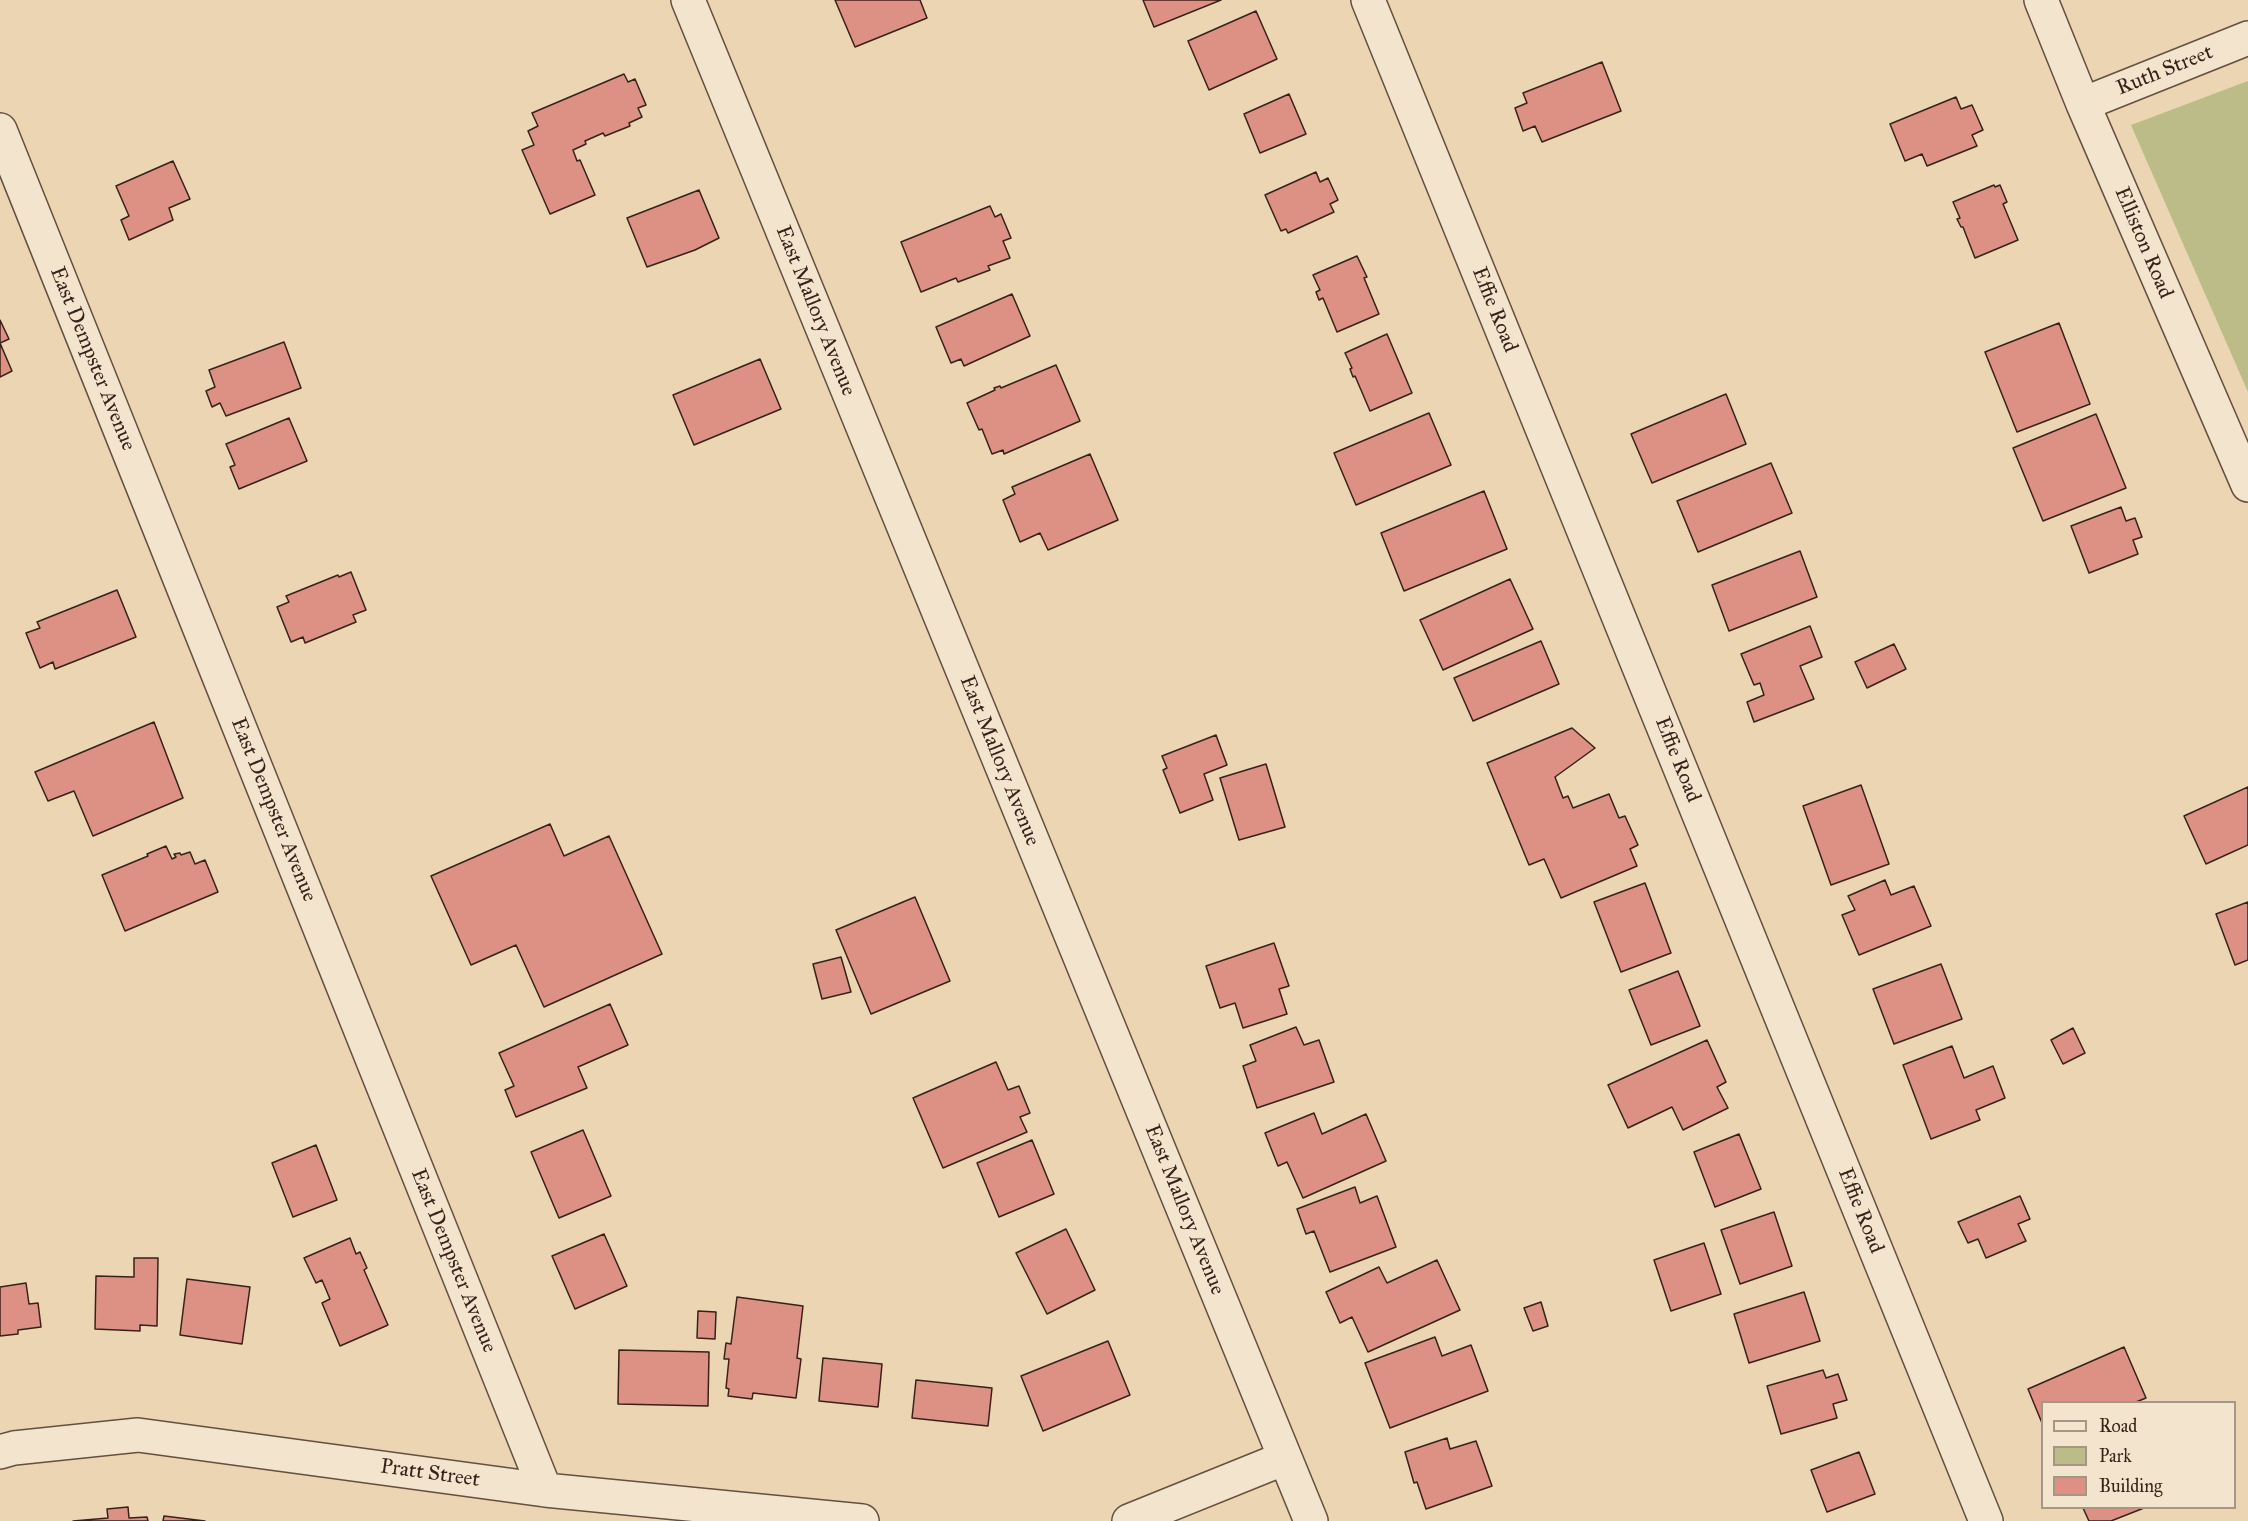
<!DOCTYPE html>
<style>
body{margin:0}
#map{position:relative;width:2248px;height:1521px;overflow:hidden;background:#ebd5b2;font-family:"IM FELL Great Primer",serif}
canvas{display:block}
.legend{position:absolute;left:2041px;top:1401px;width:195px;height:108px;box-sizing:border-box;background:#f2e4cd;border:2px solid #a79685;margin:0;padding:8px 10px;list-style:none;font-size:18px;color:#37221a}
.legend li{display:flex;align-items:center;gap:12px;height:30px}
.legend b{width:30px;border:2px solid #a79685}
</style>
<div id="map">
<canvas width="2248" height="1521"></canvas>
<ul class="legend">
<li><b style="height:8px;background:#f2e4cd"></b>Road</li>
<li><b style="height:16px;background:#bcbc89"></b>Park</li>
<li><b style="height:16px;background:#dd9185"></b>Building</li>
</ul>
</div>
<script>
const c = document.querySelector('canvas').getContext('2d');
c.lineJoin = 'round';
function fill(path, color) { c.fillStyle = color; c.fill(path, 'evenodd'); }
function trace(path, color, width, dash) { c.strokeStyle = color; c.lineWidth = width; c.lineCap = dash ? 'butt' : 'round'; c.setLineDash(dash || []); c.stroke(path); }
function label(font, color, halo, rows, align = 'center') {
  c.font = font + ' "IM FELL Great Primer",serif'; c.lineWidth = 6; c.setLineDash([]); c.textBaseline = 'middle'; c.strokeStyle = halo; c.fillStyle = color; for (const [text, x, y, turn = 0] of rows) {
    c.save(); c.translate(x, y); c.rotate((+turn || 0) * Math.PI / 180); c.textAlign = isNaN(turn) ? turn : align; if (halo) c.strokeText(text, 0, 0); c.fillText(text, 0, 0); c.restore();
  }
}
const green = new Path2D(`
 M2248 81V392L2131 125Z`);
const building = new Path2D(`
 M835 0H920L927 18 855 47Z
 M1143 0H1221L1154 27Z
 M1256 11 1277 59 1209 90 1188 41Z
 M1602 62 1621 111 1542 142 1535 126 1523 131 1515 108 1527 103 1523 93Z
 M624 74 628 82 635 79 646 105 638 108 642 117 629 123 630 126 605 136 603 133 585 141 586 144 573 150 577 161 580 160 595 195 550 214 522 150 534 145 528 131 538 126 532 113Z
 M1289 94 1306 134 1260 153 1244 114Z
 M1956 97 1961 109 1972 105 1983 130 1972 135 1977 146 1927 166 1922 154 1905 161 1890 124Z
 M173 161 190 199 169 208 173 220 129 240 121 220 129 216 116 186Z
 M1316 172 1320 182 1328 178 1338 200 1330 204 1334 212 1288 233 1286 229 1281 231 1265 195Z
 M1994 185 1995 187 2000 185 2007 202 2003 204 2018 240 1975 258 1963 227H1961L1957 219 1960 218 1953 202Z
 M699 190 719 238 695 250 647 267 627 218Z
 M990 206 995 217 1001 214 1011 238 1003 241 1010 258 988 266 990 270 958 282 956 278 921 292 901 242Z
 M1357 256 1367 277 1364 278 1379 314 1337 332 1323 298 1319 300 1316 292 1320 290 1313 275Z
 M1012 294 1030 336 964 366 961 359 951 363 936 327Z
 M0 320 9 339 0 343 12 371 0 377Z
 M2059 323 2090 404 2017 432 1985 352Z
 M1387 334 1412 393 1370 411 1355 376 1353 377 1350 369 1352 368 1345 353Z
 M284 342 301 388 226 416 220 403 212 407 206 391 215 387 209 370Z
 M760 359 781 409 694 445 673 395Z
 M1056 365 1080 421 1004 454 1003 450 992 454 982 429 979 430 967 403 995 390 994 388 1000 386 1001 388Z
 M1726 394 1746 444 1652 483 1631 434Z
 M1429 413 1451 465 1356 505 1334 453Z
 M2096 414 2126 488 2043 521 2013 448Z
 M289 418 307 461 239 489 230 467 235 465 226 444Z
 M1090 454 1118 520 1048 550 1040 533 1020 542 1003 500 1015 494 1012 487Z
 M1771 463 1792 513 1698 552 1677 501Z
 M1484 491 1507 549 1404 591 1381 533Z
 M2121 507 2126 521 2135 518 2142 537 2133 540 2138 554 2089 573 2071 526Z
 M1800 551 1817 597 1729 631 1712 585Z
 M351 572 366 610 353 615 356 622 305 643 303 637 291 642 277 607 289 602 286 596 338 575 339 577Z
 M1510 579 1533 629 1443 670 1420 620Z
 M117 590 136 637 55 669 53 662 40 668 26 633 40 628 37 622Z
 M1810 626 1822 657 1800 666 1814 699 1754 722 1747 702 1764 695 1760 683 1754 685 1741 654Z
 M1541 641 1559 684 1473 721 1454 678Z
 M1894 644 1906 669 1867 688 1855 662Z
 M154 722 183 798 93 836 74 791 48 801 35 772Z
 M1572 728 1595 748 1555 777 1563 798 1568 796 1573 808 1609 794 1619 818 1625 816 1638 845 1630 849 1637 866 1561 898 1544 859 1529 865 1487 763Z
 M1216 735 1227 765 1204 774 1213 800 1180 813 1163 770 1167 768 1162 756Z
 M1266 764 1285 827 1239 840 1220 778Z
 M1861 785 1889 864 1831 885 1803 806Z
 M2248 787V845L2206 864 2184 816Z
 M550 824 564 856 609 836 662 954 544 1007 516 945 471 965 431 876Z
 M166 846 172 859 176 857 174 854 180 853 181 855 190 852 195 864 205 860 218 892 125 931 102 875 148 856 147 854Z
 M1885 880 1891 895 1914 886 1931 926 1859 955 1842 915 1855 910 1848 896Z
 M1645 883 1671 953 1621 972 1594 902Z
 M915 897 950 981 871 1014 836 930Z
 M2248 902V960L2235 965 2216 914Z
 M1274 943 1289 986 1279 989 1287 1014 1243 1028 1235 1003 1220 1008 1206 966Z
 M841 957 851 992 822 999 813 964Z
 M1941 964 1962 1019 1894 1044 1873 989Z
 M1678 971 1700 1026 1651 1045 1629 990Z
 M610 1004 628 1045 578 1067 587 1088 516 1117 505 1090 514 1086 499 1053Z
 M1296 1027 1304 1045 1319 1040 1334 1082 1257 1108 1243 1066 1256 1061 1250 1045Z
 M2073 1028 2085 1053 2063 1064 2051 1040Z
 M1707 1040 1726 1082 1717 1087 1728 1108 1683 1130 1672 1107 1628 1128 1608 1085Z
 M1952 1046 1964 1078 1993 1066 2005 1098 1976 1110 1980 1120 1931 1139 1903 1065Z
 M996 1062 1008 1090 1019 1086 1030 1113 1020 1117 1027 1132 943 1168 913 1098Z
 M1314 1113 1322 1134 1366 1114 1386 1161 1303 1198 1287 1162 1278 1166 1265 1133Z
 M583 1130 611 1196 559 1218 531 1152Z
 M1739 1134 1761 1189 1715 1207 1694 1152Z
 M1032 1140 1054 1194 999 1217 977 1163Z
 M316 1145 337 1200 293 1217 272 1163Z
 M1355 1187 1360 1203 1377 1196 1396 1247 1330 1272 1314 1231 1306 1234 1297 1209Z
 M2020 1196 2030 1219 2018 1224 2026 1241 1986 1258 1978 1239 1968 1243 1958 1222Z
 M1774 1212 1792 1266 1740 1284 1721 1230Z
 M1066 1229 1095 1290 1047 1314 1016 1253Z
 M604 1234 627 1286 575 1309 552 1256Z
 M350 1238 356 1254 360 1252 367 1268 364 1270 388 1325 340 1346 322 1303 330 1299 322 1280 316 1283 304 1258Z
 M1704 1243 1721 1294 1671 1311 1654 1260Z
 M134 1258H158L157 1326 140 1325V1331L95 1329 96 1276 134 1277Z
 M1437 1260 1460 1310 1368 1352 1352 1317 1340 1323 1326 1292 1379 1267 1387 1283Z
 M187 1279 250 1287 242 1344 180 1335Z
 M26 1283 29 1304 38 1303 41 1327 18 1330V1334L0 1336V1287Z
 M1804 1292 1820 1341 1749 1363 1734 1314Z
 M737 1297 803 1306 797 1358 801 1359 796 1398 753 1393 752 1399 728 1396 729 1389 726 1388 729 1359H724L726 1343 731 1344Z
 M1541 1302 1548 1326 1533 1331 1524 1308Z
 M698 1311 716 1312 715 1339 697 1338Z
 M1435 1337 1442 1356 1471 1345 1488 1391 1390 1428 1365 1363Z
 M1108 1341 1130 1395 1043 1431 1021 1376Z
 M2124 1347 2146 1398 2136 1402H2042V1423L2028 1389Z
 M619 1350 709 1352 708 1406 618 1404Z
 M823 1358 882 1364 878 1407 819 1401Z
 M1823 1370 1826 1378 1838 1374 1847 1400 1833 1404 1837 1418 1781 1434 1767 1386Z
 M916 1380 992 1388 988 1426 912 1418Z
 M1447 1438 1450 1449 1476 1441 1492 1486 1426 1509 1417 1482 1414 1483 1405 1452Z
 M1859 1452 1875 1494 1827 1512 1811 1470Z
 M128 1507 129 1518 147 1517 148 1521H73L108 1518 107 1509Z
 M2083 1508H2144L2111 1521H2089Z
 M164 1516 205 1521H163Z`);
const minor = new Path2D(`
 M688 0 1311 1521
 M1368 0 1986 1521
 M2041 0 2083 104 2248 485
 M2083 104 2248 38
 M0 130 545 1490
 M0 1452 14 1448 138 1435 545 1490 862 1521
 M1129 1521 1285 1458`);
const streetNames = [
 ["Ruth Street",2165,71,-22],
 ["Elliston Road",2143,243,67],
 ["Effie Road",1494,310,68],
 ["East Mallory Avenue",815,311,68],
 ["East Dempster Avenue",92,359,68],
 ["Effie Road",1677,760,68],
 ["East Mallory Avenue",999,761,68],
 ["East Dempster Avenue",273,810,68],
 ["East Mallory Avenue",1184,1210,68],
 ["Effie Road",1860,1211,68],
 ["East Dempster Avenue",453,1261,68],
 ["Pratt Street",430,1474,8]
];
fill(green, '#bcbc89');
fill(building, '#dd9185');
trace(building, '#37221a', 1.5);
trace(minor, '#644f40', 36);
trace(minor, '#f2e4cd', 33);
label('21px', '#37221a', '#f2e4cd', streetNames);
</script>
